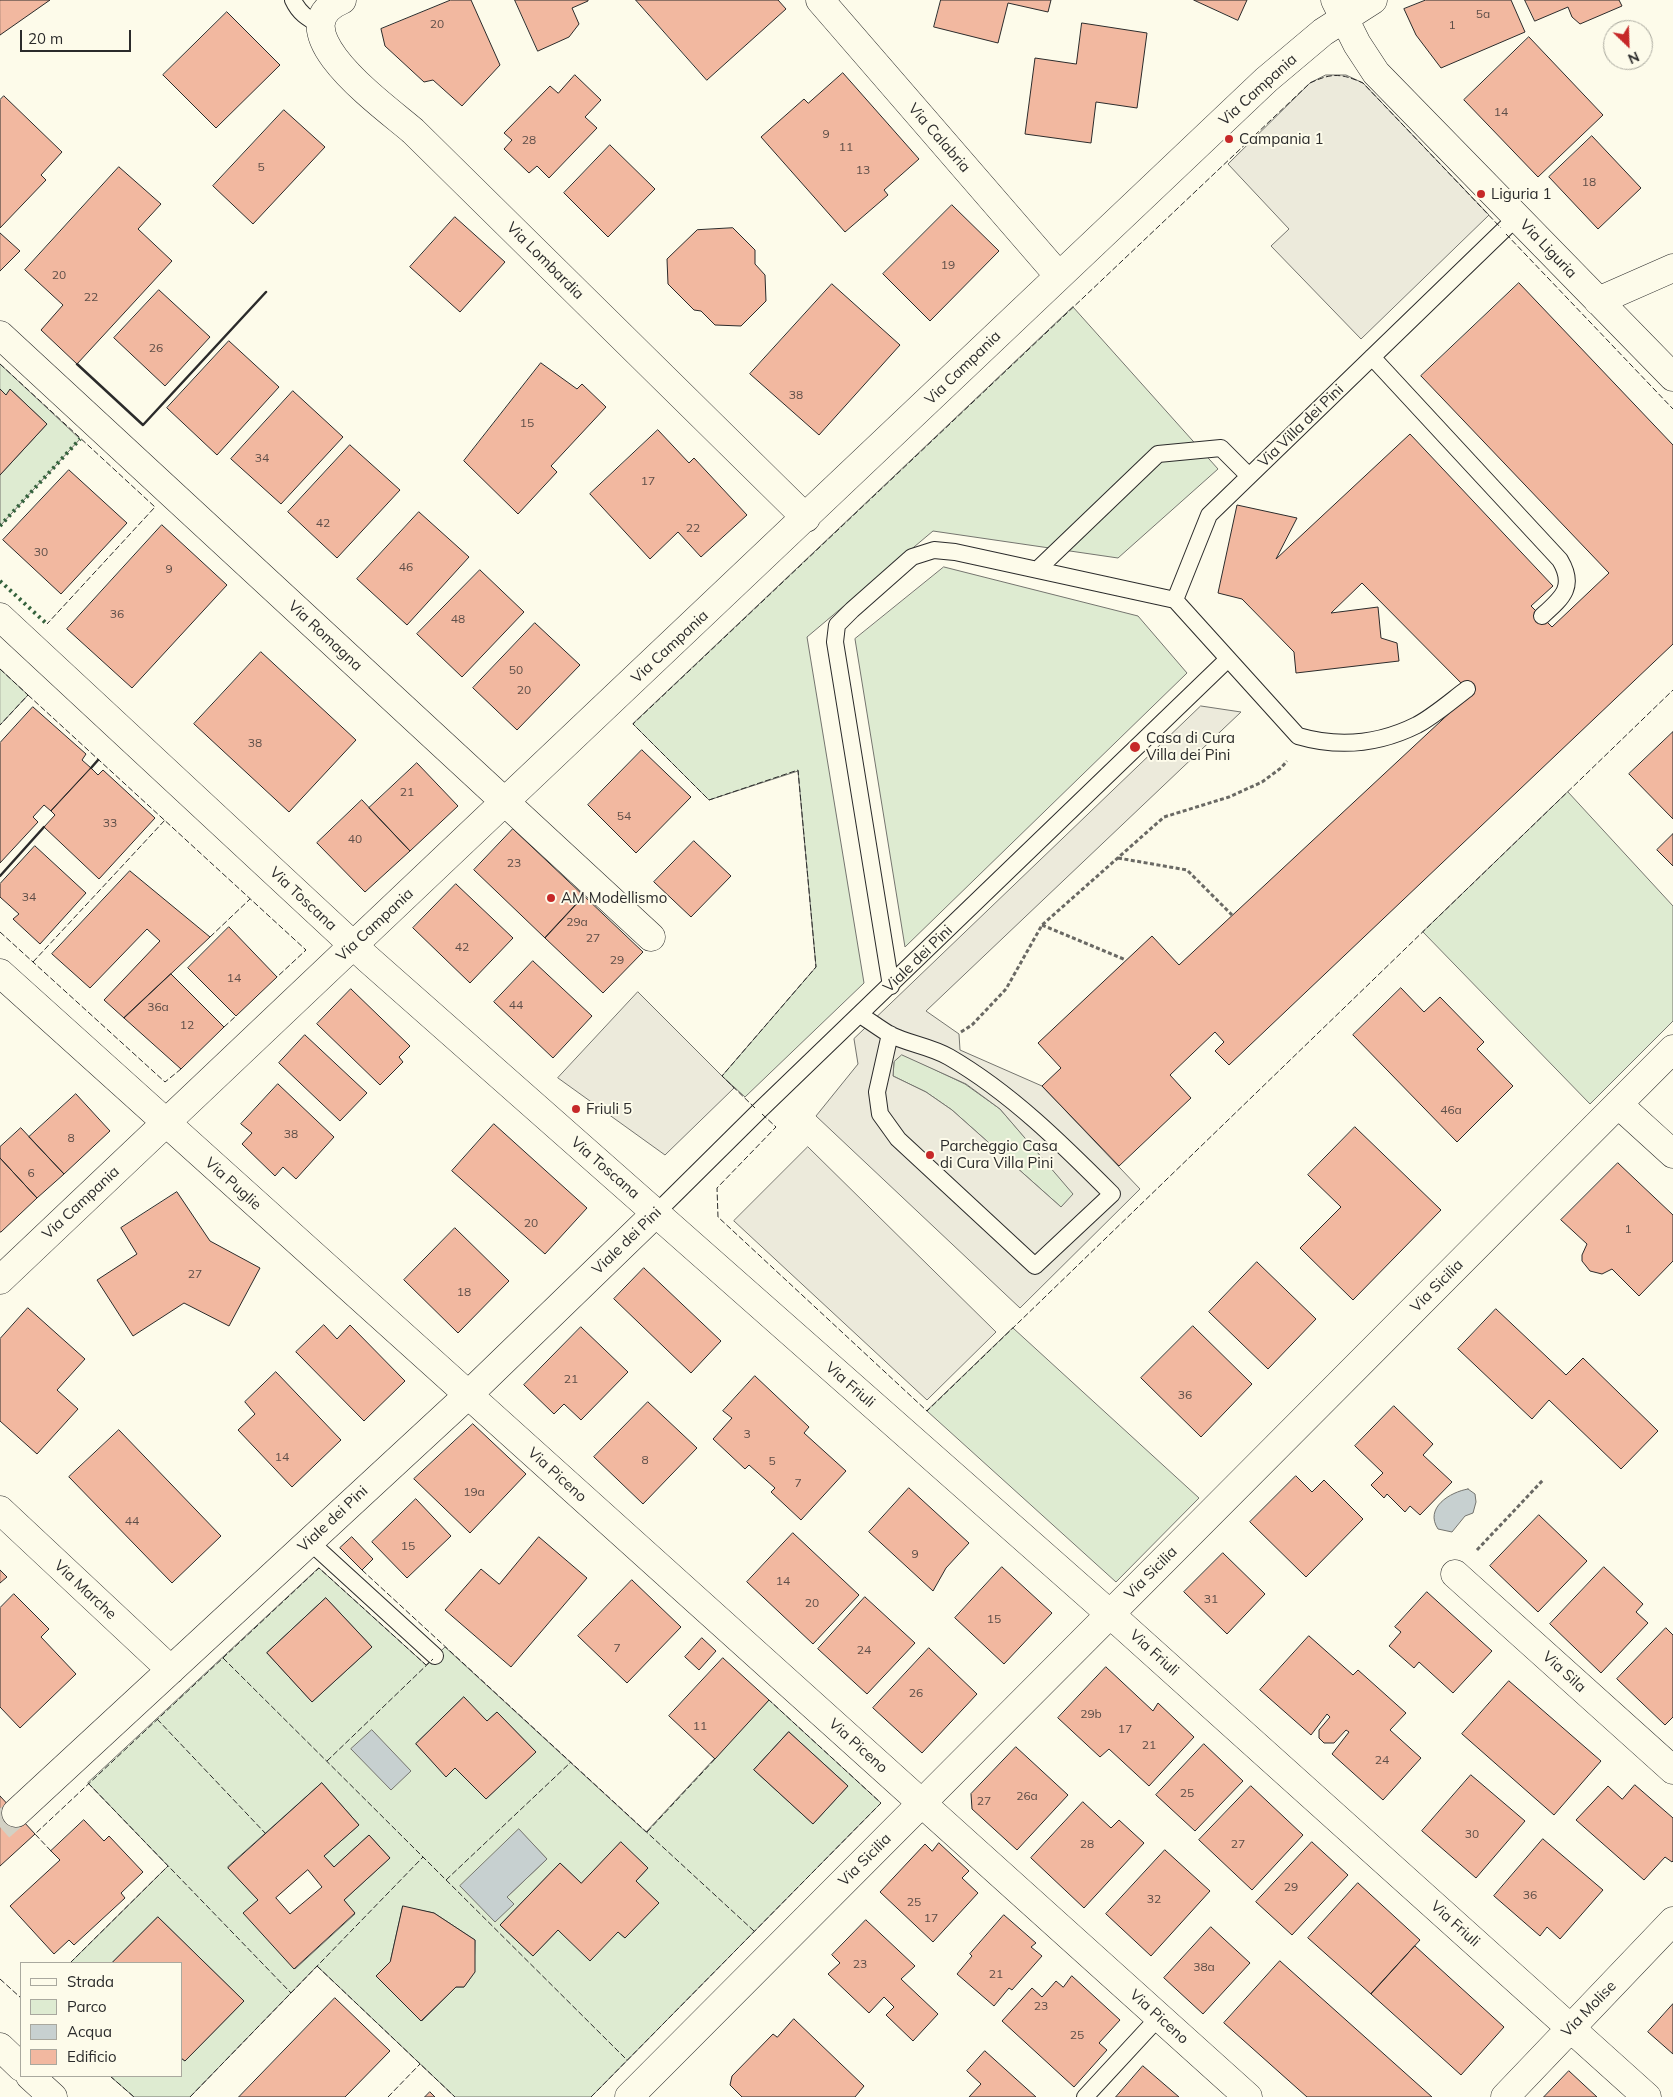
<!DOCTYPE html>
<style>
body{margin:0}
#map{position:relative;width:1673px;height:2097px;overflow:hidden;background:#fdfbea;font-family:Mulish,sans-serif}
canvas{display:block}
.legend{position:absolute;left:20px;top:1962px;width:162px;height:115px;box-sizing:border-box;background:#fdfbea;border:1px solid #a9a89e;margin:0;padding:6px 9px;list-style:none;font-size:15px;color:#2b2b2b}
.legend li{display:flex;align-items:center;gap:10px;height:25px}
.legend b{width:25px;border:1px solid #a9a89e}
.north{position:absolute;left:1603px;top:20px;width:50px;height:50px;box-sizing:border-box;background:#fdfbea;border:1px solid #a9a89e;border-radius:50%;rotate:156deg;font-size:14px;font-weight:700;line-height:20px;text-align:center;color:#2b2b2b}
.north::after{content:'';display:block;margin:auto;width:18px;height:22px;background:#c62828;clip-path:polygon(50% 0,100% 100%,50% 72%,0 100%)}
.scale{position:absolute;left:20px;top:30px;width:111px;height:22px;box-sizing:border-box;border:2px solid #2b2b2b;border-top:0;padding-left:6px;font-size:15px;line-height:18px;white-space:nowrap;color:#2b2b2b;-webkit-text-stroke:4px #fdfbea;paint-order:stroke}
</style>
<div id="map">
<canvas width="1673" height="2097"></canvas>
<ul class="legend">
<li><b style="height:6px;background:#fdfbea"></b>Strada</li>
<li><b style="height:14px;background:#deebd1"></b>Parco</li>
<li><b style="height:14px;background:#c7d0d0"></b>Acqua</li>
<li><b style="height:14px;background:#f2b8a0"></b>Edificio</li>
</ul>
<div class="north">N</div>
<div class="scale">20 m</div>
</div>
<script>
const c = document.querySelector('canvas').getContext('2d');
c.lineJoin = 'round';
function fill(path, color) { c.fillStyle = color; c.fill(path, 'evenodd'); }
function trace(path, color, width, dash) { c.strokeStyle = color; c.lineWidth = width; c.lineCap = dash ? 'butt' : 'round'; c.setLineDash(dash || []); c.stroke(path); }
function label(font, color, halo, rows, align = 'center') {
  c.font = font + ' Mulish,sans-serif'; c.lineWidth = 4; c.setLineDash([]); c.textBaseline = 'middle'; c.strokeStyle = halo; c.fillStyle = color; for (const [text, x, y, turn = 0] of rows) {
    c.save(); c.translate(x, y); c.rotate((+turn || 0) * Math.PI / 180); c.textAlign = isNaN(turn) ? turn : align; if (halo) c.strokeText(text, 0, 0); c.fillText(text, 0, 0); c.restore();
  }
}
const green = new Path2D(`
 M1073 307 1218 469 1118 558 933 531 807 637 864 983 745 1097 722 1076 816 967 798 771 709 800 633 724Z
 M0 364 80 439 0 526V475L47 424 11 390 6 395 0 389Z
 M944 567 1138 616 1187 673 905 947 855 639Z
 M0 669 28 695 0 725Z
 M1568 792 1673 906V1021L1590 1104 1423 932Z
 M902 1054 965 1084 1000 1109 1074 1194 1061 1207 952 1110 926 1092 893 1076 894 1062Z
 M1013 1328 1199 1498 1116 1582 927 1411Z
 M319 1568 426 1665 445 1647 646 1832 769 1700 881 1803 591 2097H455L317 1966 190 2097H134L110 2076H181V2058L185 2061 244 2001 158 1917 112 1963H70L168 1866 88 1783ZM326 1598 372 1647 312 1702 267 1653ZM464 1698 487 1721 497 1712 536 1752 486 1799 455 1768 446 1776 416 1744ZM789 1732 848 1786 813 1824 754 1770ZM322 1783 359 1825 324 1856 334 1867 369 1835 390 1858 344 1900 355 1914 295 1969 244 1913 258 1900 228 1867ZM519 1830 547 1859 507 1897ZM621 1843 648 1868 636 1881 658 1903 625 1938 618 1932 558 1930 533 1956 500 1925 560 1863 581 1883ZM403 1907 434 1913 475 1940 474 1972 464 1987H456L422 2021 376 1976 390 1962Z`);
const parking = new Path2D(`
 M1326 75H1346L1363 83 1489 215 1361 339 1271 246 1289 229 1228 164 1310 83Z
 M1201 706 1241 712 926 1011 959 1034 960 1050 1042 1086 1140 1189 1020 1308 816 1116 858 1064 854 1039ZM902 1055 966 1084 1000 1109 1073 1194 1061 1207 952 1110 926 1092 893 1076 894 1062Z
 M638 992 734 1088 665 1155 558 1078Z
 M808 1147 996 1332 927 1400 734 1221Z`);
const water = new Path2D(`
 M1468 1489 1475 1494 1476 1502 1473 1513 1465 1516 1452 1532 1438 1529C1424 1508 1450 1492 1468 1489Z
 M372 1730 411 1771 391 1790 351 1749Z
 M519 1829 547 1859 507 1897 514 1904 495 1922 460 1886Z`);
const building = new Path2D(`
 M0 0H50L0 35Z
 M451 0H471L500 65 462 106 433 80 424 82 385 46 381 29Z
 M515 0H588V1L572 8 579 24 569 37 538 51Z
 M636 0H778L786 9 707 80Z
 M941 0H1051L1048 12 1008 3 998 43 934 27Z
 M1194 0H1247L1238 20Z
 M1426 0H1511L1525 32 1441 68 1416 35 1404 9Z
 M1525 0H1619L1622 6 1580 24 1572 17 1568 7 1535 21Z
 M227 12 280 65 216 128 163 75Z
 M1082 23 1147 33 1137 108 1096 102 1091 143 1025 134 1035 58 1076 64Z
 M1529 37 1603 115 1538 177 1464 100Z
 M843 73 919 159 884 190 888 195 845 232 761 137 804 99 808 103Z
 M575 75 601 100 585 117 597 128 549 178 537 166 529 173 504 149 512 140 504 133 550 86 558 93Z
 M4 96 62 152 41 175 46 180 0 228V100Z
 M284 110 325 147 253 224 213 186Z
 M1592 136 1641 188 1598 229 1549 177Z
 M610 145 655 189 608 237 564 193Z
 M119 167 161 204 138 229 172 261 77 364 41 330 63 305 25 270Z
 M952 205 999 251 930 321 883 274Z
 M455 217 505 262 460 312 410 267Z
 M733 228 755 250V264L765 275 766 301 741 326 715 325 701 311 694 310 668 284 667 259 697 230Z
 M0 233 20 251 0 271Z
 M1519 283 1673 445V644L1229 1065 1215 1051 1224 1042 1215 1032 1170 1075 1191 1098 1119 1166 1042 1086 1061 1068 1038 1043 1152 936 1179 965 1471 693 1362 583 1331 613 1378 607 1381 638 1397 643 1399 661 1296 673 1294 652 1242 599 1218 593 1237 505 1297 518 1276 559 1410 434 1553 586 1531 606 1552 627 1609 573 1421 376Z
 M832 284 900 345 819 435 750 374Z
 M159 290 210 337 165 386 114 338Z
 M229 341 279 387 217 455 167 408Z
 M541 363 577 389 582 384 606 407 551 466 557 472 518 514 464 461Z
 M0 389 6 395 10 389 47 424 0 475Z
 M293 391 343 437 281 504 231 459Z
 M658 430 689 463 694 458 747 515 701 557 678 532 650 559 590 494Z
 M350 445 400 490 337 558 288 512Z
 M69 470 127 523 61 594 3 540Z
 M419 512 469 557 407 625 357 579Z
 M162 525 227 585 132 688 67 629Z
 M480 570 524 612 462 677 417 634Z
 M535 623 580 665 517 730 473 688Z
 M261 652 356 740 289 812 194 724Z
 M33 707 86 754 82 760 91 768 51 811 44 805 33 817 38 822 0 863V743Z
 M1673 732V819L1629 774Z
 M642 750 691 797 636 853 588 805Z
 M417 763 458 806 410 851 369 808Z
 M91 768 98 775 103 770 155 818 99 879 44 827 55 815 51 811Z
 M362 800 410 851 365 892 317 843Z
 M513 829 584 896 545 938 474 870Z
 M1673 834V866L1657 850Z
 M694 841 731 876 691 917 654 882Z
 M35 846 86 893 40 944 13 919 19 914 0 897V884Z
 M130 871 210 937 124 1018 104 1000 160 941 147 929 90 988 52 954Z
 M456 884 513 938 470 983 413 928Z
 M584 896 643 952 603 993 545 938Z
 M229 927 277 977 236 1016 188 968Z
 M533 961 592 1016 553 1058 494 1002Z
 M171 974 224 1027 181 1069 124 1018Z
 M1401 988 1424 1012 1440 997 1484 1042 1477 1049 1513 1086 1457 1142 1353 1035Z
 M351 989 410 1046 399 1057 403 1062 380 1085 317 1024Z
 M305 1035 367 1093 340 1121 279 1063Z
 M278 1084 334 1137 296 1179 283 1167 275 1176 242 1144 252 1133 241 1124Z
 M76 1094 110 1131 64 1174 29 1137Z
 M494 1124 587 1208 545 1254 452 1171Z
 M1355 1127 1441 1210 1353 1300 1300 1248 1341 1207 1308 1175Z
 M21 1128 64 1174 37 1198 0 1158V1147Z
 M0 1158 37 1198 1 1232H0Z
 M1618 1163 1673 1215V1261L1639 1296 1612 1269 1602 1274 1590 1271 1582 1261V1255L1587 1244 1561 1220Z
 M177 1192 210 1241 260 1268 229 1326 184 1303 133 1336 97 1280 137 1254 121 1228Z
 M455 1228 509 1281 458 1333 404 1280Z
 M1257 1262 1316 1319 1268 1369 1209 1312Z
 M644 1268 721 1341 691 1373 614 1299Z
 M28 1308 85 1359 57 1390 78 1409 37 1454 0 1421V1339Z
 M1496 1309 1566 1375 1583 1358 1658 1431 1621 1469 1549 1400 1532 1419 1458 1349Z
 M324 1325 337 1339 350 1325 405 1381 364 1421 296 1352Z
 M1193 1326 1252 1384 1201 1437 1141 1378Z
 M581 1327 628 1372 581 1420 564 1404 554 1414 524 1385Z
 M276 1372 341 1440 292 1487 238 1430 255 1414 245 1402Z
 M755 1376 809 1427 804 1433 846 1471 801 1520 771 1492 775 1488 749 1465 745 1469 713 1439 732 1418 723 1411Z
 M648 1402 697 1448 643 1504 594 1457Z
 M1394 1406 1433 1444 1423 1455 1452 1482 1420 1515 1410 1506 1405 1512 1387 1494 1384 1498 1371 1485 1383 1473 1355 1446Z
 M473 1424 526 1474 470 1533 414 1479Z
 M119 1430 221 1536 172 1583 69 1477Z
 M1296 1476 1312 1492 1324 1480 1363 1519 1306 1577 1250 1522Z
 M909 1488 969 1543 946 1568 933 1591 869 1532Z
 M416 1499 451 1536 407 1578 372 1542Z
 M1539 1515 1587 1561 1538 1612 1490 1566Z
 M793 1533 859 1595 813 1644 747 1582Z
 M352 1537 373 1559 362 1570 340 1548Z
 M539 1537 587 1578 511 1667 445 1610 481 1569 499 1584Z
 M1223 1553 1265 1594 1227 1634 1184 1592Z
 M1002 1567 1052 1613 1004 1664 955 1618Z
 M1604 1567 1643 1604 1636 1612 1648 1623 1601 1673 1550 1624Z
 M0 1570 7 1577 0 1583Z
 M632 1580 681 1627 627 1683 578 1636Z
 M1427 1592 1492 1651 1453 1693 1419 1662 1414 1668 1389 1646 1401 1632 1395 1627Z
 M14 1594 49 1629 41 1637 76 1674 20 1728 0 1707V1608Z
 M865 1597 915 1643 867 1694 818 1649Z
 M326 1598 372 1647 312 1702 267 1653Z
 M1666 1628 1673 1635V1717L1665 1725 1617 1679Z
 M1309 1636 1353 1675 1358 1670 1406 1713 1390 1730 1421 1758 1383 1800 1332 1754 1349 1732 1346 1730 1334 1743H1324L1319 1738V1730L1330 1717 1327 1714 1311 1735 1260 1690Z
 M702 1638 716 1651 699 1670 685 1657Z
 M929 1648 977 1694 922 1753 873 1708Z
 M723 1658 769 1700 715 1759 669 1716Z
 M1106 1667 1153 1711 1158 1703 1194 1737 1149 1786 1109 1749 1100 1757 1058 1718Z
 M1509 1681 1601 1761 1554 1815 1462 1734Z
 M464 1697 487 1721 497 1712 536 1752 486 1799 455 1768 446 1777 416 1744Z
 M789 1732 848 1786 813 1824 754 1770Z
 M1204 1744 1243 1781 1195 1831 1156 1795Z
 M1016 1747 1068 1795 1017 1850 972 1809 971 1794Z
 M1471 1775 1525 1821 1476 1878 1422 1831Z
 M322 1783 359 1825 324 1856 334 1867 369 1835 390 1858 344 1900 355 1913 294 1969 243 1913 258 1900 228 1868ZM308 1870 322 1887 290 1914 276 1898Z
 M1635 1785 1673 1818V1861L1672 1862 1665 1857 1644 1880 1576 1820 1608 1786 1622 1799Z
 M1251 1786 1303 1835 1252 1890 1199 1840Z
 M0 1796 35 1834 0 1866Z
 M1083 1802 1111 1828 1119 1820 1144 1843 1084 1908 1031 1858Z
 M84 1820 104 1841 109 1836 143 1872 121 1893 125 1898 74 1945 69 1940 54 1954 10 1906 60 1860 51 1851Z
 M1543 1839 1603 1890 1560 1939 1547 1927 1540 1936 1494 1896Z
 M621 1842 648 1868 636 1881 659 1903 625 1938 618 1932 590 1961 558 1930 533 1956 500 1925 560 1863 581 1883Z
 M1312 1842 1348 1875 1292 1935 1256 1902Z
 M939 1843 969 1871 962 1878 978 1893 933 1942 880 1892 925 1844 932 1851Z
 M1165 1850 1210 1891 1151 1956 1106 1914Z
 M1358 1883 1420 1940 1371 1994 1308 1938Z
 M403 1906 434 1913 475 1940V1972L464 1987H456L421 2021 376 1976 390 1962Z
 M1004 1915 1036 1943 1031 1947 1042 1956 1012 1990 1009 1988 994 2006 957 1974 972 1956 970 1954Z
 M158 1917 244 2001 185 2061 181 2058V1963H112Z
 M866 1920 915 1966 901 1979 938 2014 913 2041 886 2015 894 2007 884 1997 869 2013 828 1974 840 1963 832 1955Z
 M1211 1927 1250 1963 1203 2014 1164 1978Z
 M1415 1946 1504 2027 1461 2075 1371 1994Z
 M1280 1961 1432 2097H1307L1224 2023Z
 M1072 1976 1120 2020 1099 2043 1107 2050 1074 2087 1002 2021 1032 1988 1042 1997 1056 1981 1063 1987Z
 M335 1998 390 2051 345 2097H239Z
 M1673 2004V2054L1648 2032Z
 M794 2019 864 2086 855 2097H742L730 2085 732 2076 773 2034 777 2037Z
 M985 2051 1036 2097H969L981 2084 967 2071Z
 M1143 2066 1179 2097H1116Z
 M1569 2071 1597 2097H1544Z
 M430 2092 435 2097H425Z`);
const minorTunnel = new Path2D(`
 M0 1827 16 1813`);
const path = new Path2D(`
 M1118 858 1187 870 1232 915
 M1042 925 1126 960
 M961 1032 972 1025 1006 989 1042 925 1164 817 1229 797 1262 782 1281 768 1287 761
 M1477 1550 1543 1480`);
const service = new Path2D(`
 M293 0C299 13 307 18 320 25
 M1372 357 1560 560C1576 587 1562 598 1542 616
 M1037 570 1158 454 1221 448 1249 476
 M1175 600 1209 515 1517 217
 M1175 600 1298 736C1339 748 1379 744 1417 725 1434 716 1451 701 1467 689
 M891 986 835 642 837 625 852 610 912 557 934 550 955 552 1175 600
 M860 1015C870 1021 879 1028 889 1034 908 1044 930 1046 949 1057 1011 1093 1062 1144 1112 1194L1035 1266 898 1139 880 1114 877 1092 890 1034
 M656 1213 759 1111 1228 659
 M309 1541 435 1656
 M1085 2097 1159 2017`);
const minor = new Path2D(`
 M342 0C274 29 388 109 413 131L806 518
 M820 0 1059 276
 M1335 0 1357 44 1376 73 1673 377
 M1598 301 1673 268
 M0 335 651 937
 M0 617 368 959 1110 1614 1647 2097
 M0 973 1248 2097
 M1618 1104 1673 1154
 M0 1280 1266 80 1323 32 1373 0
 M0 1510 171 1670
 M1455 1574 1673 1770
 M16 1813 468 1395 656 1213
 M629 2097 1673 1049
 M1505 2097 1673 1921`);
const primary = new Path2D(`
 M0 2047 21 2067
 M30 2076 53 2097`);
const hedge = new Path2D(`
 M0 526 80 439
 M0 581 47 624`);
const fence = new Path2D(`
 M1506 234 1673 409
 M0 364 155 507 47 624
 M0 669 28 695 0 725
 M28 695 306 950 277 977
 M0 932 165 1082 181 1069
 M210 937 250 899
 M33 962 165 820
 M224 1027 236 1016
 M755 1108 722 1076 816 967 798 770 709 800 633 724 1310 83C1331 73 1341 73 1363 83L1501 228
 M762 1114 776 1127 717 1188 718 1217 927 1411 1673 690
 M362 1570 754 1931
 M223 1658 627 2060
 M157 1719 266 1834
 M327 1761 433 1659
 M88 1783 291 1993
 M647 1832 715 1759
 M51 1851 35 1834 319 1568 426 1665
 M446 1880 571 1762
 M70 1963 168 1866
 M317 1966 455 2097
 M0 1979 21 1998
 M110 2076 134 2097
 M190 2097 423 1857
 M388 2097 420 2064
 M591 2097 881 1803 769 1700`);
const wall = new Path2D(`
 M77 364 143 425 266 292
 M91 768 98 760
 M0 876 44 827`);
const markers = [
 [1229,139,5,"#c62828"],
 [1481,194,5,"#c62828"],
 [1135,747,6,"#c62828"],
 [551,898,5,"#c62828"],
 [576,1109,5,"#c62828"],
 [930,1155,5,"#c62828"]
];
const numberNames = [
 ["5a",1483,14],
 ["20",437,24],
 ["1",1452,25],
 ["14",1501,112],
 ["9",826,134],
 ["28",529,140],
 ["11",846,147],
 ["5",261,167],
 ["13",863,170],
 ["18",1589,182],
 ["19",948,265],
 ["20",59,275],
 ["22",91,297],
 ["26",156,348],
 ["38",796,395],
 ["15",527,423],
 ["34",262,458],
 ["17",648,481],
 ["42",323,523],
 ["22",693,528],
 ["30",41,552],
 ["46",406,567],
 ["9",169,569],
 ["36",117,614],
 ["48",458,619],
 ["50",516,670],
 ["20",524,690],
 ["38",255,743],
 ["21",407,792],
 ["54",624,816],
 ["33",110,823],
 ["40",355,839],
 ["23",514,863],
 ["34",29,897],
 ["29a",577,922],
 ["27",593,938],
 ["42",462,947],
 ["29",617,960],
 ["14",234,978],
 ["44",516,1005],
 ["36a",158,1007],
 ["12",187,1025],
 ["46a",1451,1110],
 ["38",291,1134],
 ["8",71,1138],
 ["6",31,1173],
 ["20",531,1223],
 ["1",1628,1229],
 ["27",195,1274],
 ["18",464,1292],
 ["21",571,1379],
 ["36",1185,1395],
 ["3",747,1434],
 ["14",282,1457],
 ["8",645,1460],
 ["5",772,1461],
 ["7",798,1483],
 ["19a",474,1492],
 ["44",132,1521],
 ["15",408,1546],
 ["9",915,1554],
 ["14",783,1581],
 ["31",1211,1599],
 ["20",812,1603],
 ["15",994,1619],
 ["7",617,1648],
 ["24",864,1650],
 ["26",916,1693],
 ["29b",1091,1714],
 ["11",700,1726],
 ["17",1125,1729],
 ["21",1149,1745],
 ["24",1382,1760],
 ["25",1187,1793],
 ["26a",1027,1796],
 ["27",984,1801],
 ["30",1472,1834],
 ["28",1087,1844],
 ["27",1238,1844],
 ["29",1291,1887],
 ["36",1530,1895],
 ["32",1154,1899],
 ["25",914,1902],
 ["17",931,1918],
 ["23",860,1964],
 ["38a",1204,1967],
 ["21",996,1974],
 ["23",1041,2006],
 ["25",1077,2035]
];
const streetNames = [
 ["Via Campania",1258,90,-42],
 ["Via Calabria",939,138,49],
 ["Via Liguria",1548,249,46],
 ["Via Lombardia",545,261,45],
 ["Via Campania",963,368,-44],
 ["Via Villa dei Pini",1301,426,-44],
 ["Via Romagna",325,636,43],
 ["Via Campania",670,647,-43],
 ["Via Toscana",303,899,43],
 ["Via Campania",375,925,-43],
 ["Viale dei Pini",918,959,-44],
 ["Via Toscana",605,1168,41],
 ["Via Puglie",233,1184,42],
 ["Via Campania",81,1203,-43],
 ["Viale dei Pini",627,1241,-44],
 ["Via Sicilia",1437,1286,-45],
 ["Via Friuli",850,1385,41],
 ["Via Piceno",557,1475,42],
 ["Viale dei Pini",333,1519,-43],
 ["Via Sicilia",1151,1573,-45],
 ["Via Marche",85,1590,43],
 ["Via Friuli",1154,1653,42],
 ["Via Sila",1564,1672,42],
 ["Via Piceno",858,1746,42],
 ["Via Sicilia",865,1860,-45],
 ["Via Friuli",1455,1924,42],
 ["Via Molise",1589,2009,-46],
 ["Via Piceno",1159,2017,42]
];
const poiNames = [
 ["Campania 1",1239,139],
 ["Liguria 1",1491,194],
 ["Casa di Cura",1146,738],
 ["Villa dei Pini",1146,755],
 ["AM Modellismo",561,898],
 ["Friuli 5",586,1109],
 ["Parcheggio Casa",940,1146],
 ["di Cura Villa Pini",940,1163]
];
fill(green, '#deebd1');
trace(green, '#74746e', 1);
fill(parking, '#eceadb');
trace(parking, '#74746e', 1);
fill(water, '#c7d0d0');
trace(water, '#74746e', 1);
fill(building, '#f2b8a0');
trace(building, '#2b2b2b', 1);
trace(minorTunnel, '#d3d1c4', 28, [28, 14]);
trace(service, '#2b2b2b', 18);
trace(minor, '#2b2b2b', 29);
trace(primary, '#2b2b2b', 29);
trace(path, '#6a6964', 3, [4, 2.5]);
trace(service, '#fdfbea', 16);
trace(minor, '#fdfbea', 28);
trace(primary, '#fdfbea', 28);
trace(hedge, '#34623c', 4, [2.5, 4]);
trace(fence, '#2b2b2b', 1, [6, 2.5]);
trace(wall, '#2b2b2b', 2.5);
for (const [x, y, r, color] of markers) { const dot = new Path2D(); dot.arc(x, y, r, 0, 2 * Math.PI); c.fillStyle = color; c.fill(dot); trace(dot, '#fdfbea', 2); }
label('12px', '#5d4e48', null, numberNames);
label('15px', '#2b2b2b', '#fdfbea', streetNames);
label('15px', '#2b2b2b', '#fdfbea', poiNames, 'left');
</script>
